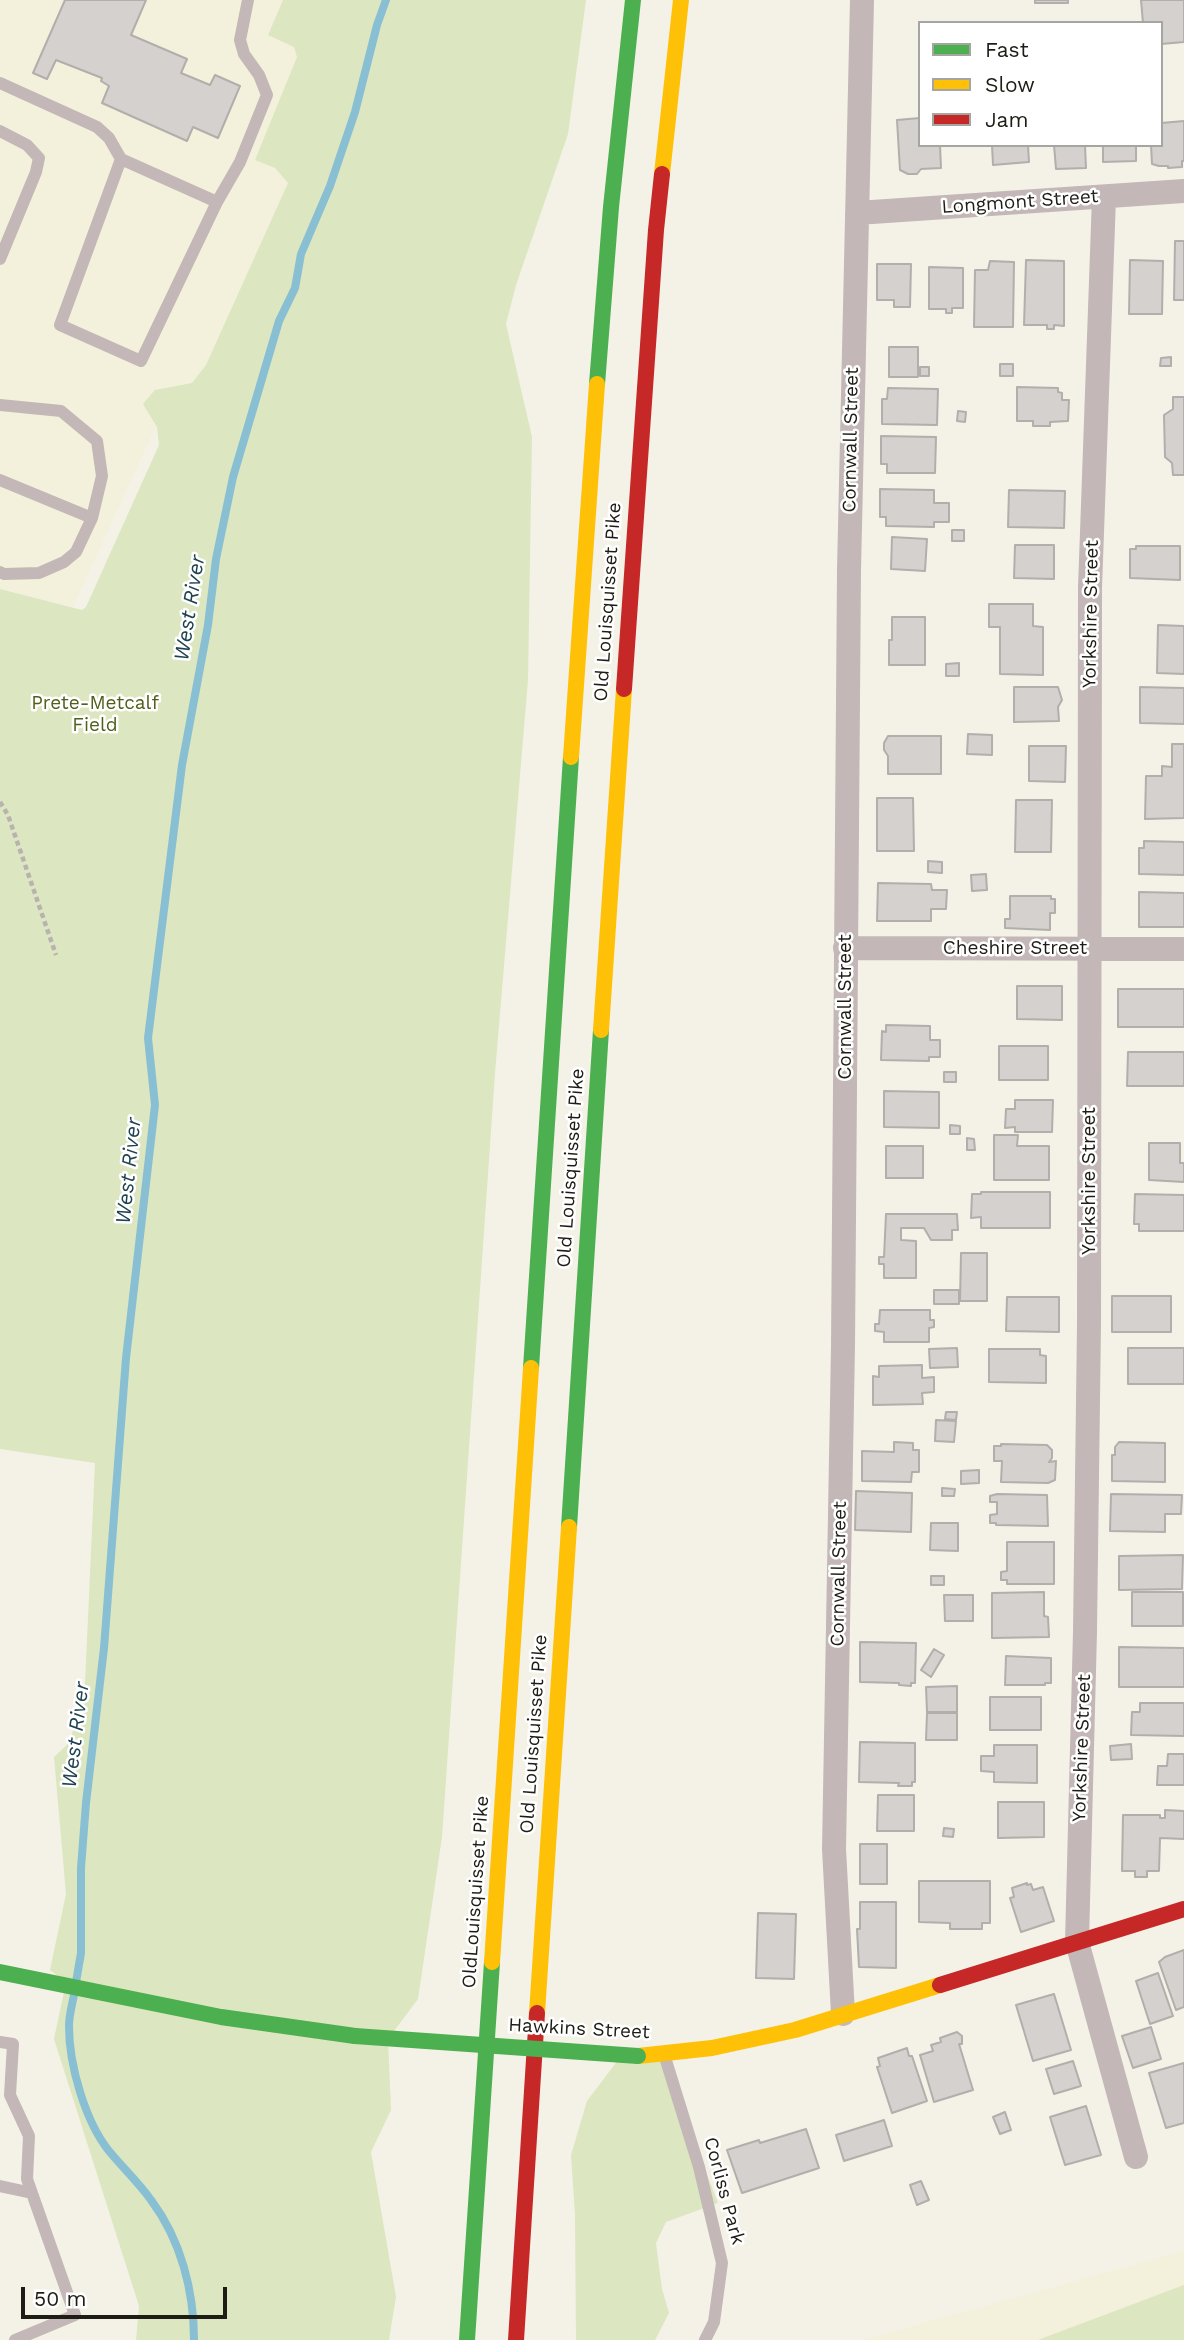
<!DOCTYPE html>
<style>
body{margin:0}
#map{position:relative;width:1184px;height:2340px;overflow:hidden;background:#f4f2e7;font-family:"Work Sans",sans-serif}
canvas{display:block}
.legend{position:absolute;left:918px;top:21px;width:245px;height:126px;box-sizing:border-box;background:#fff;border:2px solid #a5a5a1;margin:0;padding:9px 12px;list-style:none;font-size:21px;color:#1e1d15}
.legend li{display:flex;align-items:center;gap:14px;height:35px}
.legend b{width:35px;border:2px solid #a5a5a1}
.scale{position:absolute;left:21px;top:2287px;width:206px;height:32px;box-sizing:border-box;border:4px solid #1e1d15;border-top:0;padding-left:9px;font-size:21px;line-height:24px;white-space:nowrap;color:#1e1d15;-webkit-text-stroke:5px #fff;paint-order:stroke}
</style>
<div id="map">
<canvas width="1184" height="2340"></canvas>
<ul class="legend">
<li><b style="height:9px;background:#4caf50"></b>Fast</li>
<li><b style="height:9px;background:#ffc107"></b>Slow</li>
<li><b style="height:9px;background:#c62828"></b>Jam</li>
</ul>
<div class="scale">50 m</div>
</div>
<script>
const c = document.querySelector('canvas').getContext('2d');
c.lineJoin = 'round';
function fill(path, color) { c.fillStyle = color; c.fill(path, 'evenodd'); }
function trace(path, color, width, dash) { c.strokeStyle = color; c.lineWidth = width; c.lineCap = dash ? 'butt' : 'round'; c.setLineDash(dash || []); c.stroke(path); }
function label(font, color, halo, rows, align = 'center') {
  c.font = font + ' "Work Sans",sans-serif'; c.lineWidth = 5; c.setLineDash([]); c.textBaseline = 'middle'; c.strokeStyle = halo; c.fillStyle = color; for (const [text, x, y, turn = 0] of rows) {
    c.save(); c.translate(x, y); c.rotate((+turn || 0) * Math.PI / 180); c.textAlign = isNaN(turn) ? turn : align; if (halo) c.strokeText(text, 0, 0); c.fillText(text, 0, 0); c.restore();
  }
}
const built = new Path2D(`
 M0 0H283L268 35 294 47 297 57 255 160 275 168 288 183 206 365 192 383 155 390 163 411 73 607 0 589Z
 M1184 2251V2340H862Z`);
const green = new Path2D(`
 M283 0H586L568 134 516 285 506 324 532 437 528 680 495 1073 442 1837 418 1999 388 2039 391 2110 371 2152 396 2297 389 2340H136L139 2306 54 2039 66 1982 50 1970 66 1894 54 1757 70 1742 85 1684 95 1463 0 1449V589L82 610 86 607 159 445 157 427 143 404 155 390 192 383 206 365 288 183 275 168 255 160 297 57 294 47 268 35Z
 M618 2060 663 2061 718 2203 666 2222 656 2243 662 2289 669 2313 655 2340H576L575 2215 571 2155 587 2101Z
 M1184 2285V2340H1038Z`);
const stream = new Path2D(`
 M76 1982 81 1953V1868L86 1803 104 1648 126 1358 155 1105 148 1038 182 765 208 625 216 559 233 477 279 321 295 288 301 254 330 186 355 112 377 25 386 0
 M74 1995C72 2005 69 2016 69 2026 69 2065 85 2121 109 2151 123 2168 139 2183 151 2200 181 2240 194 2291 194 2340`);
const building = new Path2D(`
 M65 0H146L131 35 187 59 181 73 210 85 215 75 240 86 218 138 193 127 187 141 102 103 109 86 101 81 102 78 56 60 47 79 33 73Z
 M1035 0H1068V3H1035Z
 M1141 0H1184V42L1161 44V23H1143Z
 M920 118V145H940L941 168 921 169 917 174H908L900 170 897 120Z
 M1184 121V161H1182V167L1168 168V166H1159L1152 164 1151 145H1161V123Z
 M992 145H1028L1029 162 993 165Z
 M1054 145H1085L1086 168 1056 169Z
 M1103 145H1136V161L1103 162Z
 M1175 241H1184V300H1174Z
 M1026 260 1064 261V326L1054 325V329H1047V325H1024Z
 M1130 260 1163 261 1162 314H1129Z
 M990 261 1014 262 1013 327H974L975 270H988Z
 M877 264H911L910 307H894V300H877Z
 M929 267 963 268V308H952V313H946V309H929Z
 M889 347H918V377H889Z
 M1171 357V366H1160L1161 358Z
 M1000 364H1013V376H1000Z
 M920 367H929V376H920Z
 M1017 387 1058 388V392L1062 393V400H1069L1068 421 1050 422V426H1033V421H1017Z
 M888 388 938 389 937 425 882 424V399H887Z
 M1173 397H1184V475H1173L1172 463 1165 457 1164 415 1173 409Z
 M958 411 966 412 965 422 957 421Z
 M881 436 936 437 935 473H887V464H881Z
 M880 489 934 490V503H949V522H934V527L886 526V517H880Z
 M1009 490 1065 491 1064 528 1008 527Z
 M952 530H964V541H952Z
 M892 537 927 539 925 571 891 569Z
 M1015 545H1054V579L1014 578Z
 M1136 546H1180V580L1130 578V549H1136Z
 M989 604H1033V626L1043 627V675L1000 674V627H989Z
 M892 617H925V665H889V640H892Z
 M1158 625 1184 626V674L1157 673Z
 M959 663V676H946V664Z
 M1014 687H1058L1062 700 1058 707 1059 721 1014 722Z
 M1140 687 1184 688V724L1140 723Z
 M968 734 992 735V755L967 754Z
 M888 736H941V774H888V756L884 750V743Z
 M1172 744H1184V818L1145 819 1146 776H1162V766L1172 767Z
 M1029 746H1066L1065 782 1029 781Z
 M877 798H913L914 851H877Z
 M1016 800H1052L1051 852H1015Z
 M1144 841 1184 842V875L1139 874V848H1144Z
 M928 861 942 862V873L928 872Z
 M986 874 987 890 972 891 971 875Z
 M878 883 931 884 932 890H947L946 909H931V921H877Z
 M1139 892 1184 893V927H1139Z
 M1010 896H1051V899H1055V913H1050V930L1005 928V919H1010Z
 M1017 986H1062V1020L1017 1019Z
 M1118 989H1184V1027H1118Z
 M886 1025 930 1026V1040H940V1057H929V1061L881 1060 882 1031 886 1032Z
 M999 1046H1048V1080H999Z
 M1128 1052H1184V1086H1127Z
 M944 1072H956V1082H944Z
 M884 1091 939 1092V1128L884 1127Z
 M1015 1100H1053L1052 1132H1015V1127L1005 1128 1006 1109H1015Z
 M950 1125 960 1126V1134H950Z
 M994 1135H1018L1017 1146H1049V1180H994Z
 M967 1138 974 1139 975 1150H967Z
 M1149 1143H1180V1163H1184V1182L1149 1180Z
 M886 1146H923V1178H886Z
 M981 1192H1050V1228H981V1217L971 1218 972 1194H981Z
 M1135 1194 1184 1195V1231H1139V1224H1134Z
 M886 1214H957L958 1230H952V1240H931L924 1228H901V1240L916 1241V1278H884V1264H879V1257H884Z
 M961 1253H987V1301H960Z
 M934 1290H959V1304H934Z
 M1112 1296H1171V1332H1112Z
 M1007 1297H1059V1332L1006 1331Z
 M880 1310H930V1320H934V1327L929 1328V1342H884V1332L875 1331V1324H879Z
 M957 1348 958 1367 930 1368 929 1349Z
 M1128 1348H1184V1384H1128Z
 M989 1349H1040V1355L1046 1356V1383L989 1382Z
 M922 1365V1378L934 1377V1392L922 1393 923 1404 873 1405V1376L879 1377V1366Z
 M946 1412H957L956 1420 945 1419Z
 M936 1420 956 1421 954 1442 935 1441Z
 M894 1442 913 1443V1450H919V1472H912L911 1482 862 1481V1451L894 1452Z
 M1119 1442 1165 1443V1482L1112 1481V1455H1115V1447Z
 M1001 1444 1047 1445 1052 1450V1458L1049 1462 1056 1461 1055 1480 1048 1483 1001 1482 1002 1461H994V1446H1001Z
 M979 1470V1483L961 1484V1471Z
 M942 1488 955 1489 954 1496H942Z
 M856 1491 912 1493 911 1532 855 1530Z
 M997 1494 1047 1495 1048 1526 996 1525V1523H990V1515L997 1514V1502H990V1496Z
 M1111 1494 1182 1495 1181 1514H1165V1532L1110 1531Z
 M931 1523H958V1551L930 1550Z
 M1007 1542H1054V1584H1007V1580H1001V1572L1007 1571Z
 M1183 1555 1182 1589 1119 1590V1556Z
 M931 1576H944V1585H931Z
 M1044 1592V1616L1048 1617 1049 1637 992 1638V1593Z
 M1132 1592H1183V1626H1132Z
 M944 1595H973V1621H945Z
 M860 1642 916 1643 915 1683H911V1686L899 1685V1683L860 1682Z
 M1119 1647 1184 1648V1687H1119Z
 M934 1649 944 1655 931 1677 921 1670Z
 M1006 1656 1051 1658V1683H1045V1685H1005Z
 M957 1686V1712H927L926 1687Z
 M990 1697H1041V1730H990Z
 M1140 1703H1184V1736L1131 1735 1132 1712H1140Z
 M927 1713H957V1740H926Z
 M860 1742 915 1743V1782H912V1786H898L899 1783 859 1782Z
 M1131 1744 1132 1759 1111 1760 1110 1746Z
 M994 1745H1037V1783L994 1782V1772L981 1771V1756H994Z
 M1168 1754H1184V1785H1157L1158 1766H1167Z
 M878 1795H914V1831H877Z
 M998 1802H1044V1837L998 1838Z
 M1165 1810 1184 1811V1839L1160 1838 1159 1871H1147V1877H1135V1871H1122L1123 1815H1160V1818H1165Z
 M944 1828 954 1829 953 1837 943 1836Z
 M860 1844H887V1884H860Z
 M919 1881H990V1923H982V1929H950V1923L919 1922Z
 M1027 1883V1885L1031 1884 1033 1890 1043 1887 1054 1921 1021 1932 1010 1898 1014 1897 1012 1888Z
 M860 1902H896V1968L859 1967 857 1929H860Z
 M758 1913 796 1914 794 1979 756 1978Z
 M1184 1950V2007L1176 2010 1159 1962 1165 1957Z
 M1158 1973 1173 2016 1150 2024 1136 1981Z
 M1054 1994 1071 2050 1033 2061 1016 2005Z
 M1151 2027 1161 2059 1133 2068 1122 2036Z
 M957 2032 962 2036V2044H959L973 2090 934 2102 920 2055 933 2051 931 2045 941 2042 940 2038Z
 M907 2048 909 2056H912L927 2101 892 2113 877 2067 880 2066 878 2058Z
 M1073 2061 1081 2086 1054 2094 1046 2069Z
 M1184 2063V2123L1166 2128 1149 2073Z
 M1086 2106 1101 2155 1065 2165 1050 2117Z
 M1005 2112 1011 2130 1000 2134 993 2117Z
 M884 2120 892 2146 844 2161 836 2135Z
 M806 2129 819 2168 742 2193 727 2150 759 2140 760 2143Z
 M921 2181 929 2200 917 2205 910 2185Z`);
const path = new Path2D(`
 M0 802 8 815 56 955`);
const lane = new Path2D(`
 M0 83 97 127 109 138 121 159 217 202 141 361 60 325 121 159
 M0 131 27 145 39 158 36 172 0 259
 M217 202 240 162 267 95 259 75 244 54 240 40 248 0
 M0 405 61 411 97 441 102 476 92 518 76 552 64 562 39 573 4 574 0 572
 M0 480 92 518
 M0 2042 13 2044 10 2095 29 2136 27 2179 75 2315 15 2340
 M664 2054 699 2167 722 2263 714 2322 705 2340
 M0 2186 32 2193`);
const street = new Path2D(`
 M1104 197 1090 588 1089 1324 1085 1632 1077 1942 1136 2157
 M857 213 1184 191
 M845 948 1184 949
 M843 2014 834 1849 843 1346 849 570 862 0`);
const fast = new Path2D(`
 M597 384 611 207 633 0
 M531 1368 571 757
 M569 1527 601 1030
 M0 1972 221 2017 355 2036
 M467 2340 492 1962`);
const slow = new Path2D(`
 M662 174 681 0
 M571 757 597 384
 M601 1030 624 689
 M492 1962 531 1368
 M537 2013 569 1527
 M638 2056 712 2048 795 2030 940 1985`);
const jam = new Path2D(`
 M624 689 656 230 662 174
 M940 1985 1184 1909
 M516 2340 537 2013`);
const fastBridge = new Path2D(`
 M355 2036 638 2056`);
const streetNames = [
 ["Longmont Street",1020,202,-4],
 ["Cornwall Street",851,440,-89],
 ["Old Louisquisset Pike",608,602,-86],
 ["Yorkshire Street",1091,614,-89],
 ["Cheshire Street",1015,948],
 ["Cornwall Street",845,1007,-90],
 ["Old Louisquisset Pike",571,1168,-86],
 ["Yorkshire Street",1089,1181,-90],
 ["Cornwall Street",839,1574,-89],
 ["Old Louisquisset Pike",534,1734,-86],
 ["Yorkshire Street",1082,1748,-88],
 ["OldLouisquisset Pike",476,1892,-86],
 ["Hawkins Street",579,2029,3],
 ["Corliss Park",724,2191,75]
];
const parkNames = [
 ["Prete-Metcalf",95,703],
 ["Field",95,725]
];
const waterNames = [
 ["West River",190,608,-81],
 ["West River",129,1171,-84],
 ["West River",76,1735,-83]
];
fill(built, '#f3f0db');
fill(green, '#dce6c0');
trace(stream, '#89bfd3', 8);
fill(building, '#d4d1cf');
trace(building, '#b1aeac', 2);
trace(path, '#b9b3af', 4.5, [5, 3.5]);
trace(lane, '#c3b7b7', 12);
trace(street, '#c3b7b7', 24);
trace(fast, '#4caf50', 16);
trace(slow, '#ffc107', 16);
trace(jam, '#c62828', 16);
trace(fastBridge, '#4caf50', 16);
label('19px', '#1e1d15', '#fff', streetNames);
label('19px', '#4f601a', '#fff', parkNames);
label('italic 21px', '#1f4251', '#fff', waterNames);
</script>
